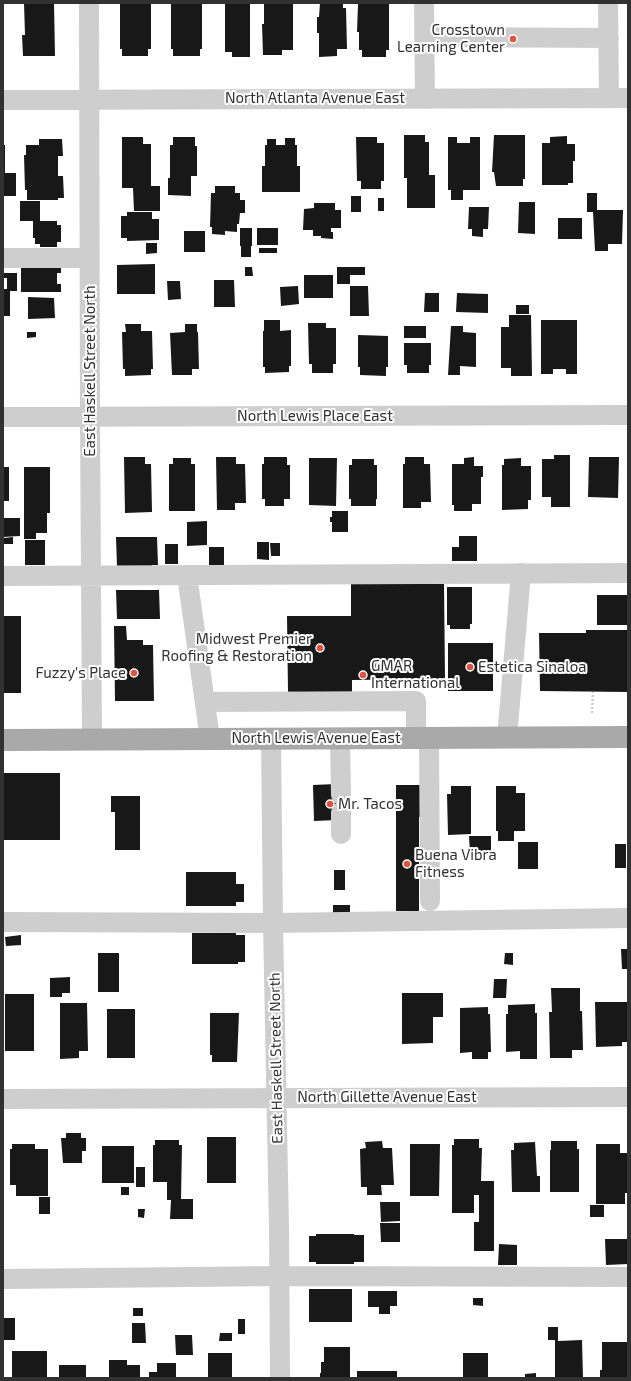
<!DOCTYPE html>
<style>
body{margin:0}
#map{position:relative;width:631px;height:1381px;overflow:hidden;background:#fff;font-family:"Exo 2",sans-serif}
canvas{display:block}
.frame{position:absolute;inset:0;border:4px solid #313131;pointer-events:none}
</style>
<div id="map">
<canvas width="631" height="1381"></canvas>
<div class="frame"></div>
</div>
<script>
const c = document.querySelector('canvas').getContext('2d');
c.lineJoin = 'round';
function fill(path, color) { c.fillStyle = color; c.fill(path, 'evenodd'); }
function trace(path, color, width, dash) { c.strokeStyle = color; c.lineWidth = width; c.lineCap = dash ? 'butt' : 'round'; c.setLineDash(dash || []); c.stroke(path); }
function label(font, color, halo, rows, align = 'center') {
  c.font = font + ' "Exo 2",sans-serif'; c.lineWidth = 4; c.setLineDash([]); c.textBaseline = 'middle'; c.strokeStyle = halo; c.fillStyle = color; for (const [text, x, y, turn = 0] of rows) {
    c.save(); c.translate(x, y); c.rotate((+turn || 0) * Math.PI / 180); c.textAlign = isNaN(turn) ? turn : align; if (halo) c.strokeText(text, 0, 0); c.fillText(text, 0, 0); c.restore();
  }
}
const building = new Path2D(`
 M24 3H54L55 56H23L22 35H25Z
 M120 3H151V49H148V56H122V49H120Z
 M171 3H202V49H200V56H173V49H171Z
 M225 3H250V57H232V52H225Z
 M264 3H293V50H282V55H263L262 24H264Z
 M320 3H343V8H346L347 49H337V56L319 57V33H317V17H319Z
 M358 4H389V50H386V57H362V50H359V32H357Z
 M404 135H425V142H429V175H435V208H407V178H404Z
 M494 135H525V179H523V186H496L494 172H492Z
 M567 136V144H575V161H573V183H568V185H542V143H550V137Z
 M122 137H143V144H151V186H160V211H134L133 188H122Z
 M173 137H195V146H197V176H191V196L168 195V178H170V145H173Z
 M356 137H377V143H384V181H381V189H361V181H357Z
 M448 137H457V143H470V137H480V190H463V200H451V190H448Z
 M285 138H295V145H297V166H300V192H262V166H265V145H267V139H276V145H285Z
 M39 139H62L63 156H58V176H63L64 198H58V200H27V190H25L24 155H26V145H39Z
 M3 145H5V173H16V196H3Z
 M215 186H235V193H240V200H245V213H240L239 224H237V232L225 231V235L212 234V227H210L211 193H215Z
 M587 193H597V210H623L622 244H608V251H595L593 212H587Z
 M351 196H361V212H351Z
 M378 198H384V211H378Z
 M20 201H40V221H57V225H61V242H57V247H40V244H35V238H33V221H20Z
 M519 202H535V234L518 233Z
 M314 203H335V210H341V228H331V232H333V239L321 238V236H313V230H303L304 209 314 208Z
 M469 207H489L488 229H483V237L472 236V229H468Z
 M127 212H152V219H159V240L127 241V238H121V216H127Z
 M558 218H582V239H558Z
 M240 228H252V246H251V257H241V246H240Z
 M257 228H278V245H257Z
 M184 231H205V252H184Z
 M146 243H157V253L146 254Z
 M259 248H277V253H259Z
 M155 264V294H117V265Z
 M21 265H61V273H57V284H61V292H21Z
 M245 267H252L253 276H245Z
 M337 267H365V275H350V284H337Z
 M3 273H17V291H10V316H3V289H7V278H3Z
 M304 275H333V298H304Z
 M214 280H234L235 307H214Z
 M167 281H180L181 299 168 300Z
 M298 286 299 304 281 306 280 287Z
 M350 286H368L369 316H350Z
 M425 293H439V312H424Z
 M457 293 488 294V313L456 312Z
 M28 297 54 298 55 318 28 319Z
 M516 305H529V314H516Z
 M509 315H531L532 376H511V368H501V327H509Z
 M264 320H280V331L291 330V366H289V372L265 373V367H263V331H264Z
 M541 320H577V374H566V369H553V374H541Z
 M308 323H326V328H336V364H333V373H312V364H309Z
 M125 324H141V331H152L153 369H151V375L125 376V369H123L122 332H126Z
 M185 324H197V332H198L199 369H192V375H172L170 333 185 332Z
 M404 326H426V338H404Z
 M451 326H463V332L476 333V367L460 366V375H448Z
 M27 332H36V337L27 338Z
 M358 335 388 336V367H386V376L360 375V367H358Z
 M404 343H431V365H429V373H407V365H404Z
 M554 455H570V507H551V497H542V459H554Z
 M124 457H145V464H151L152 512 125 513Z
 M216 457H236V464H245L246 503H235V510H217Z
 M264 457H287V465H290V499H284V506H265V499H262V464H264Z
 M405 457H424V464H430L431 502H421V508H403V464H405Z
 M474 457V466H483V477H481V504H472V511H454V505H452V464H464V458Z
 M589 457H619L618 498 588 497Z
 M173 458H191V464H195V511H169V464H173Z
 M309 458H337L336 506 309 505Z
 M521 458V466H531V500H528V509L502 510V465H504V459Z
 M352 459H374V465H377V499H376V506H351V499H349V465H352Z
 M3 467H9V501H3Z
 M24 467H50V513H47V533H36V539H24Z
 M332 511H348V532H332V522H330V517H332Z
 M3 518H20V536L3 537Z
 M207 521V545L187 546V522Z
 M459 536H477V561H452V547H459Z
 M13 537V544H4V538Z
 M116 537H157L158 565H152V567H117Z
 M25 540H45V565H25Z
 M257 542H269V560L257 559Z
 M270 543H280V556H271Z
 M165 544H178V564H165Z
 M209 547H224V565H209Z
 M351 580H378V584H444L445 679 352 680V692H288L287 616H351Z
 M447 587H472V624H470V629H450V625H447Z
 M116 590H159L160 619H117Z
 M597 595H628V625H597Z
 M3 616H21V693H3Z
 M114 626H126L127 640H143V645H153L154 701H115Z
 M586 630H628V692L540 691 539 633H586Z
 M448 643H493V691H448Z
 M3 773H60V840H3Z
 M336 784 337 820 314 821 313 785Z
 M396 785H425V817H419V911H396Z
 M451 786H471V834L448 835 447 794H451Z
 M496 786H516V793H525V831H514V841H498V831H496Z
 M111 796H140V850H115V812H111Z
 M469 836H491V854H470Z
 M518 842H538V869H518Z
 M615 844H626V868H615Z
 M334 870H345V890H334Z
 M186 872H236V884H244V902H236V906H186Z
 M333 905H350V917H333Z
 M192 933H236V935H245V962H238V964H192Z
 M21 935V945L6 946 5 937Z
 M621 949H628V969H622Z
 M98 953H119V992H98Z
 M505 953H513V965L504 964Z
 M70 977V993H62V997H50V978Z
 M494 979H507L506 998H493Z
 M551 988H580V1011H582L583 1050H572V1058H550L549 1012H552Z
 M402 993H443V1017H433V1043L402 1044Z
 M5 994H34V1051H5Z
 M595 1002H628V1042H622V1046L596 1047Z
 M60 1003H87L88 1051H79V1058L60 1059Z
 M535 1004V1013H537V1059H520V1051L506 1052V1014H508V1005Z
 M488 1007V1014H490L491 1052H488V1059H472V1052L460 1053V1008Z
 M107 1009H135V1058H107Z
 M210 1013H239L237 1062H212V1055H210Z
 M66 1133H81V1138H86V1151H82V1163H63L61 1138H66Z
 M207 1137H236V1183H207Z
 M454 1139H479V1148H482L481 1181H494V1251H474V1222H479V1195H474V1213H452V1145H454Z
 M155 1140H179V1145H182L181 1199H193V1219H170L171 1200H167V1182H153V1145H155Z
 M382 1141 383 1148H392L394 1185H381L382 1195H367V1187H361L360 1149 366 1148 365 1142Z
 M551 1141H577V1149H579V1192H550V1150H551Z
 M535 1142 537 1176H540V1192H512L511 1150H514V1143Z
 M12 1144H35V1149H48V1196H16V1185H10V1149H12Z
 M410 1144H440L439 1196H410Z
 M596 1144H620V1153H628V1193H625V1204H596Z
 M102 1146H134V1183H102Z
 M136 1167H145V1187H136Z
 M121 1187H129V1195H121Z
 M39 1197H50V1214H39Z
 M380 1202H400V1221L381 1222Z
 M590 1205H604V1217H590Z
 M138 1209H145L144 1218 138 1217Z
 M380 1223H400V1242H381Z
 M316 1234H354V1235H364V1262H354V1264H316V1262H309V1236H316Z
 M605 1239H628V1264L606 1265Z
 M499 1244 517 1245V1265H498Z
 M309 1289H352V1322H309Z
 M368 1291H397V1306H390V1314H379V1307H368Z
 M473 1298H483V1306L473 1305Z
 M133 1308H143V1316H133Z
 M3 1318H15V1340H3Z
 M238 1319H245V1334H238Z
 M132 1323H145L146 1343H132Z
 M548 1327H558V1341L582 1340 583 1378H555V1340H548Z
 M220 1333H232V1341H219Z
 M175 1335H192L193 1355H176Z
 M602 1342H627L628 1378H600V1370H602Z
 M324 1347H350V1378H320V1373H321V1362H324Z
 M12 1351H47V1378H12Z
 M208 1353H232V1378H208Z
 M463 1353H488V1378H463Z
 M109 1360H127V1365H140V1378H109Z
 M157 1363H176V1378H149V1372H157Z
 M59 1365H86V1378H59Z
 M357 1371H397V1378H357Z
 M536 1373V1378H525V1374Z`);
const path = new Path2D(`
 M592 713 593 692`);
const minor = new Path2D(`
 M89 3 90 417 92 739
 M424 3 425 98
 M608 3 609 98
 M424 37 609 38
 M3 100 628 98
 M3 258H89
 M3 417 628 415
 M187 575 210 739
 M3 576 628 573
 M205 702 416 701V738
 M340 738 341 795
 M429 738 430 901
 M507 738 521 573
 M271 739 273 923 279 1228 280 1378
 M341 812V834
 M3 922 273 923 628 918
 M3 1099 628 1097
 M3 1279 280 1276 628 1277`);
const major = new Path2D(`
 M3 740 628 737`);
const markers = [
 [513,39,4,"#dc543f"],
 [320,648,4,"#dc543f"],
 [470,667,4,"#dc543f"],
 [134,673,4,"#dc543f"],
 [363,675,4,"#dc543f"],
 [330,804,4,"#dc543f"],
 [407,864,4,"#dc543f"]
];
const poiNames = [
 ["Crosstown",505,30,"right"],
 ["Learning Center",505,47,"right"],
 ["Midwest Premier",312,639,"right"],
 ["Roofing & Restoration",312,656,"right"],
 ["GMAR",371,666],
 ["International",371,683],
 ["Estetica Sinaloa",478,667],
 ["Fuzzy's Place",126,673,"right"],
 ["Mr. Tacos",338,804],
 ["Buena Vibra",415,855],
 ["Fitness",415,872]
];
const streetNames = [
 ["North Atlanta Avenue East",315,98],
 ["East Haskell Street North",90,371,-90],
 ["North Lewis Place East",315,416],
 ["North Lewis Avenue East",316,738],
 ["East Haskell Street North",276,1058,-91],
 ["North Gillette Avenue East",387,1097]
];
fill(building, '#181818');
trace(path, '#cbcbcb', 2.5, [2, 2]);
trace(minor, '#cecece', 20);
trace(major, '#a9a9a9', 22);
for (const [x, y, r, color] of markers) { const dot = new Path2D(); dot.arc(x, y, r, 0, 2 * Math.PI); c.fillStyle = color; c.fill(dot); trace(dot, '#fff', 1.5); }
label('15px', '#313131', '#fff', poiNames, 'left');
label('15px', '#313131', '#fff', streetNames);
</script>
